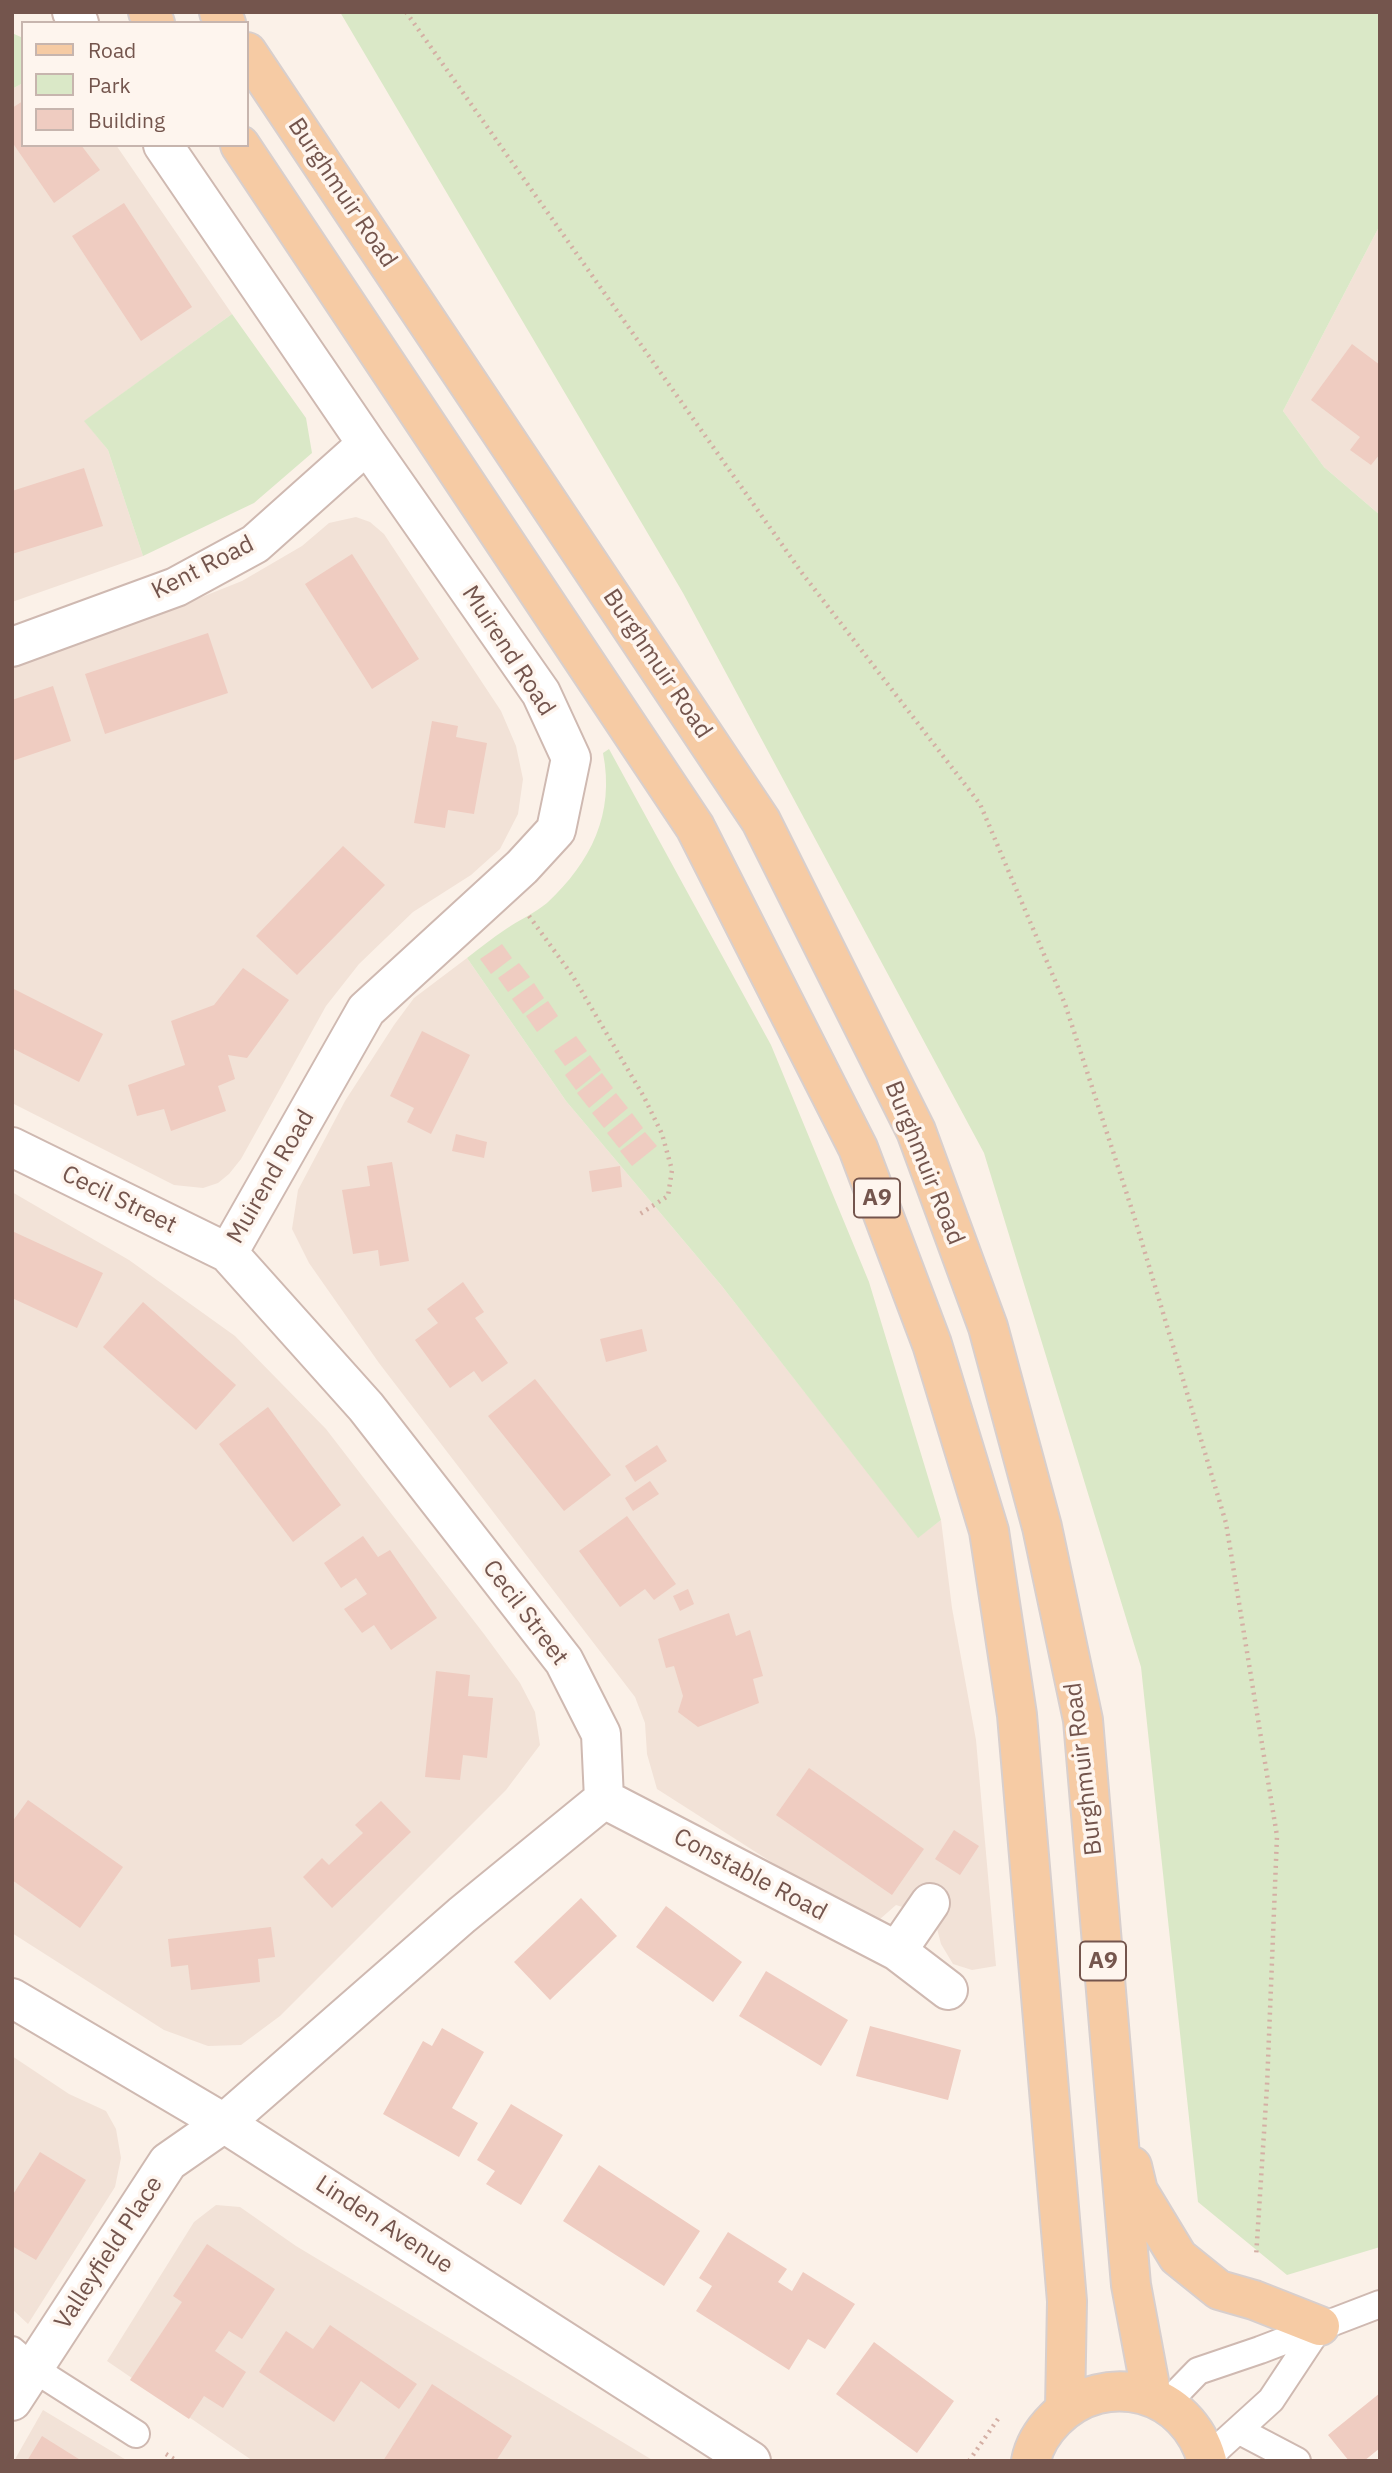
<!DOCTYPE html>
<style>
body{margin:0}
#map{position:relative;width:1392px;height:2473px;overflow:hidden;background:#fbf1e8;font-family:"IBM Plex Sans",sans-serif}
canvas{display:block}
.frame{position:absolute;inset:0;border:14px solid #74554d;pointer-events:none}
.legend{position:absolute;left:21px;top:21px;width:228px;height:126px;box-sizing:border-box;background:#fef5ee;border:2px solid #c7b5ae;margin:0;padding:9px 12px;list-style:none;font-size:21px;color:#74554d}
.legend li{display:flex;align-items:center;gap:14px;height:35px}
.legend b{width:35px;border:2px solid #c7b5ae}
</style>
<div id="map">
<canvas width="1392" height="2473"></canvas>
<div class="frame"></div>
<ul class="legend">
<li><b style="height:9px;background:#f6cba4"></b>Road</li>
<li><b style="height:19px;background:#dae8c7"></b>Park</li>
<li><b style="height:19px;background:#efccc1"></b>Building</li>
</ul>
</div>
<script>
const c = document.querySelector('canvas').getContext('2d');
c.lineJoin = 'round';
function fill(path, color) { c.fillStyle = color; c.fill(path, 'evenodd'); }
function trace(path, color, width, dash) { c.strokeStyle = color; c.lineWidth = width; c.lineCap = dash ? 'butt' : 'round'; c.setLineDash(dash || []); c.stroke(path); }
function label(font, color, halo, rows, align = 'center') {
  c.font = font + ' "IBM Plex Sans",sans-serif'; c.lineWidth = 7; c.setLineDash([]); c.textBaseline = 'middle'; c.strokeStyle = halo; c.fillStyle = color; for (const [text, x, y, turn = 0] of rows) {
    c.save(); c.translate(x, y); c.rotate((+turn || 0) * Math.PI / 180); c.textAlign = isNaN(turn) ? turn : align; if (halo) c.strokeText(text, 0, 0); c.fillText(text, 0, 0); c.restore();
  }
}
const residential = new Path2D(`
 M23 83V145H116L232 314 85 421 108 450 143 556 12 602V89Z
 M1380 225V515L1324 467 1283 411Z
 M356 517 370 522 384 534 501 711 516 746 523 779 518 814 500 849 471 875 413 912 359 964 326 1006 241 1159 229 1174 218 1183 203 1188 174 1185 12 1103V664L147 619 242 581 302 546 329 523Z
 M467 958 566 1101 721 1285 918 1537 941 1520 952 1608 976 1740 996 1966 972 1970 953 1964 941 1944 934 1917 896 1905 879 1920 856 1916 657 1789 647 1754 645 1723 635 1697 379 1363 309 1263 292 1229 298 1190 345 1101 394 1025 414 998Z
 M12 1192 129 1260 235 1336 326 1429 484 1634 520 1683 535 1712 540 1745 506 1790 280 2016 241 2045 208 2046 164 2030 12 1933Z
 M12 2056 69 2094 106 2111 116 2129 121 2158 115 2187 28 2324 12 2309Z
 M216 2205 240 2207 296 2246 654 2461H253L107 2361 194 2222Z
 M43 2410 128 2461H14Z`);
const green = new Path2D(`
 M340 12H1380V225L1283 411 1324 467 1380 515V2247L1287 2275 1198 2202 1141 1667 984 1153 683 593Z
 M12 33 23 38V83L12 89Z
 M232 314 306 418 312 453 254 503 143 556 108 450 84 421Z
 M609 749 771 1045 869 1282 941 1520 918 1538 721 1285 566 1101 467 958C480 948 492 938 506 929 519 920 535 913 547 903 591 862 615 814 603 753Z`);
const building = new Path2D(`
 M23 101V145H81L100 170 54 203 12 142V108Z
 M124 203 192 307 141 341 72 236Z
 M1352 344 1380 365V454L1371 465 1350 450 1360 437 1311 400Z
 M84 468 103 526 12 554V491Z
 M352 554 419 659 372 689 305 584Z
 M208 633 228 693 105 734 85 674Z
 M53 686 71 741 12 761V700Z
 M432 721 458 726 456 737 487 743 474 814 448 810 445 828 414 823Z
 M343 846 385 885 297 975 256 936Z
 M502 944 512 958 491 974 480 959Z
 M519 963 530 977 508 992 498 978Z
 M243 968 289 1000 247 1058 228 1055 235 1079 218 1086 226 1111 171 1131 164 1109 137 1116 128 1085 185 1065 171 1021 214 1005Z
 M534 983 544 998 523 1014 512 999Z
 M12 988 103 1034 79 1082 12 1048Z
 M548 1001 558 1016 537 1032 526 1016Z
 M422 1031 470 1055 431 1134 407 1122 414 1108 390 1096Z
 M576 1036 587 1051 565 1066 554 1051Z
 M590 1055 601 1070 576 1090 565 1075Z
 M602 1073 613 1088 589 1108 577 1093Z
 M616 1093 628 1108 604 1128 592 1113Z
 M632 1113 643 1128 619 1148 607 1133Z
 M645 1132 657 1146 632 1166 620 1151Z
 M456 1134 487 1142 484 1158 452 1151Z
 M392 1162 409 1261 380 1266 378 1250 353 1254 342 1190 370 1186 367 1166Z
 M620 1166 622 1187 592 1192 589 1171Z
 M12 1231 103 1273 77 1328 12 1298Z
 M463 1282 484 1312 475 1318 508 1363 482 1382 474 1371 450 1388 415 1340 438 1323 427 1309Z
 M143 1302 236 1385 196 1430 103 1347Z
 M642 1329 647 1351 606 1362 600 1339Z
 M535 1379 611 1475 564 1511 488 1416Z
 M268 1407 341 1505 293 1542 219 1444Z
 M657 1445 667 1461 635 1482 625 1466Z
 M650 1481 659 1494 633 1511 625 1498Z
 M627 1516 676 1584 654 1600 645 1589 620 1607 579 1551Z
 M363 1536 378 1557 390 1550 437 1618 391 1650 374 1625 362 1633 344 1609 367 1594 356 1578 341 1588 324 1563Z
 M688 1589 694 1604 680 1611 673 1596Z
 M729 1613 736 1636 750 1630 763 1676 753 1679 759 1703 698 1727 678 1712 683 1696 674 1666 666 1668 658 1639Z
 M436 1671 470 1675 468 1696 493 1698 487 1758 463 1755 460 1780 425 1777Z
 M809 1768 924 1849 892 1895 776 1815Z
 M28 1800 123 1867 80 1928 12 1880V1822Z
 M381 1801 411 1832 332 1908 303 1877 322 1858 329 1865 363 1833 355 1825Z
 M954 1830 979 1846 960 1875 935 1859Z
 M581 1898 617 1936 550 2000 514 1962Z
 M666 1906 742 1962 713 2002 636 1947Z
 M271 1927 275 1957 258 1959 260 1982 191 1990 188 1965 171 1967 168 1939Z
 M766 1971 848 2020 821 2066 739 2016Z
 M870 2026 961 2050 948 2100 856 2076Z
 M442 2028 484 2052 452 2108 478 2123 459 2157 383 2114 423 2041 432 2046Z
 M511 2104 563 2135 521 2205 486 2184 495 2171 477 2160Z
 M40 2152 86 2180 36 2260 12 2246V2196Z
 M599 2165 700 2231 664 2286 563 2221Z
 M728 2232 787 2269 778 2282 792 2291 803 2272 855 2304 825 2349 808 2339 789 2370 696 2311 712 2286 699 2278Z
 M207 2244 275 2289 242 2339 229 2331 215 2351 246 2372 223 2408 204 2396 189 2419 130 2380 182 2302 173 2296Z
 M330 2325 417 2384 399 2409 361 2381 334 2422 259 2372 286 2331 313 2349Z
 M874 2342 954 2401 917 2453 836 2394Z
 M432 2384 512 2436 496 2461H383Z
 M1380 2393V2448L1364 2461H1349L1328 2435Z
 M42 2436 82 2461H27Z`);
const path = new Path2D(`
 M406 12 802 573 980 804 1065 1004 1134 1216 1226 1523 1277 1836 1267 2086 1256 2257
 M529 916 572 975 644 1097 662 1134 672 1170 668 1196 640 1214
 M166 2454 177 2461
 M969 2461 1000 2416`);
const service = new Path2D(`
 M12 2350 34 2369 136 2434
 M1166 2404 1198 2371 1260 2350 1380 2304
 M1238 2430 1297 2461
 M1206 2459 1271 2400 1320 2326`);
const minor = new Path2D(`
 M72 12 79 23
 M163 145 367 444 541 693 571 758 556 830 522 867 366 1010 228 1253
 M12 647 176 587 255 544 367 444
 M12 1147 228 1253 366 1407 564 1661 601 1734 604 1799 462 1915 224 2123 168 2162 12 2401
 M604 1799 897 1951 948 1990
 M897 1951 930 1903`);
const tertiary = new Path2D(`
 M12 1998 224 2123 751 2461`);
const primary = new Path2D(`
 M148 12 155 23
 M219 12 226 23
 M247 52 761 821 916 1131 988 1327 1042 1527 1083 1720 1131 2285 1152 2397
 M240 145 695 827 858 1148 932 1344 989 1531 1017 1715 1067 2301 1065 2409
 M1132 2166 1138 2191 1178 2257 1219 2290 1254 2300 1320 2326
 M1031 2461C1034 2445 1044 2430 1055 2419 1106 2368 1188 2391 1207 2461`);
const shields = [
 [877,1198,46],
 [1103,1961,46]
];
const shieldNames = [
 ["A9",877,1198],
 ["A9",1103,1961]
];
const streetNames = [
 ["Burghmuir Road",342,193,56],
 ["Kent Road",203,568,-27],
 ["Muirend Road",508,651,57],
 ["Burghmuir Road",657,664,56],
 ["Burghmuir Road",924,1163,68],
 ["Muirend Road",271,1177,-60],
 ["Cecil Street",119,1200,26],
 ["Cecil Street",525,1613,53],
 ["Burghmuir Road",1084,1769,-97],
 ["Constable Road",750,1875,28],
 ["Linden Avenue",384,2225,33],
 ["Valleyfield Place",109,2253,-57]
];
fill(residential, '#f2e2d7');
fill(green, '#dae8c7');
fill(building, '#efccc1');
trace(service, '#cfb9b1', 30);
trace(minor, '#cfb9b1', 42);
trace(tertiary, '#cfb9b1', 42);
trace(primary, '#d8cfcd', 42);
trace(path, '#d4afa4', 4.5, [2, 5]);
trace(service, '#fff', 26);
trace(minor, '#fff', 38);
trace(tertiary, '#fff', 38);
trace(primary, '#f6cba4', 38);
for (const [x, y, w] of shields) { const box = new Path2D(); box.roundRect(x - w / 2, y - 19.5, w, 39, 5); c.fillStyle = '#fef5ee'; c.fill(box); trace(box, '#74554d', 2); }
label('bold 23px', '#74554d', null, shieldNames);
label('24px', '#74554d', '#fef5ee', streetNames);
</script>
